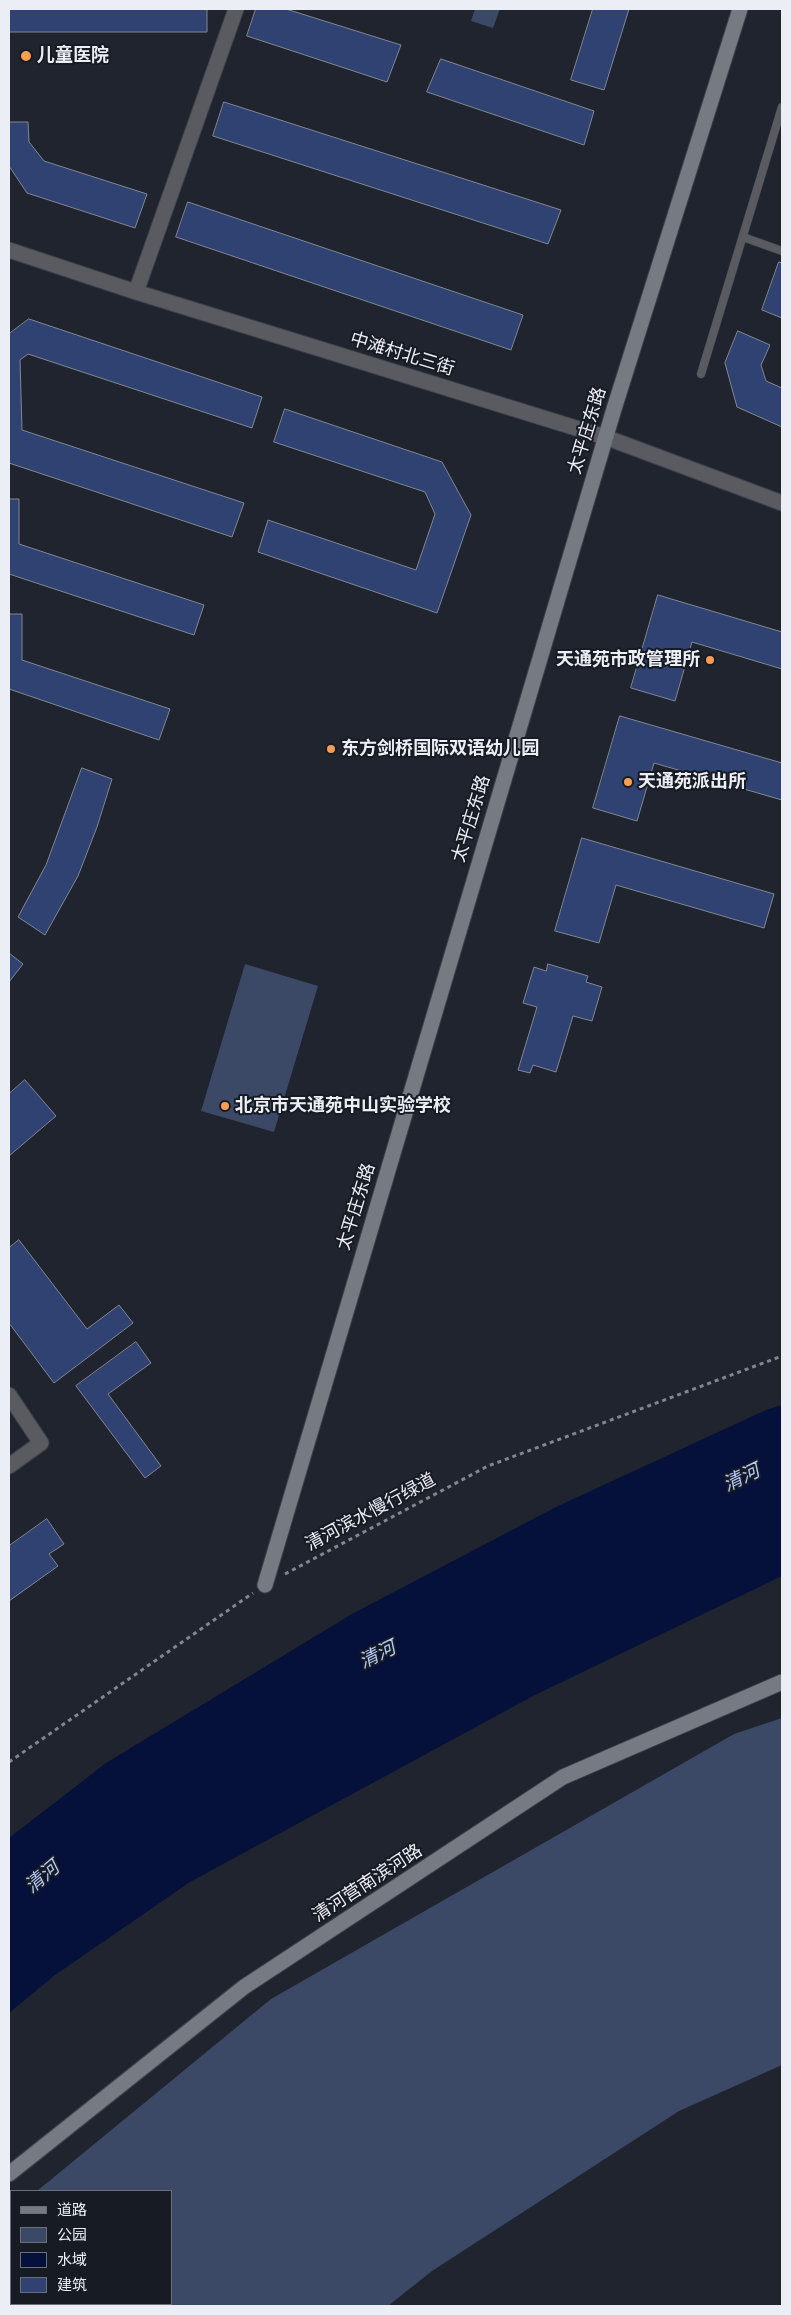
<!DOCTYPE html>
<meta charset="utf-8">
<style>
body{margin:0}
#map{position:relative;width:791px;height:2315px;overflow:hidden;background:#20242e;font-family:Poppins,"Noto Sans SC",sans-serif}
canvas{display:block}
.frame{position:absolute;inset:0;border:10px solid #ebeef5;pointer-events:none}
.legend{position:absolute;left:10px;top:2190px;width:162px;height:115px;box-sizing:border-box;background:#161b24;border:1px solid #6b6f78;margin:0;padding:6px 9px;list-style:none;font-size:15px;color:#ebeef5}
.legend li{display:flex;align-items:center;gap:10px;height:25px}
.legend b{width:25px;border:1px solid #6b6f78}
</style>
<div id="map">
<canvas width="791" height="2315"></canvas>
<div class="frame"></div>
<ul class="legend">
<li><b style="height:6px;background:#767a82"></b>道路</li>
<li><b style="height:14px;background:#3b4866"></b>公园</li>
<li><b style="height:14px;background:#05103b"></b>水域</li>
<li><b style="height:14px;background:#2f4271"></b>建筑</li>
</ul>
</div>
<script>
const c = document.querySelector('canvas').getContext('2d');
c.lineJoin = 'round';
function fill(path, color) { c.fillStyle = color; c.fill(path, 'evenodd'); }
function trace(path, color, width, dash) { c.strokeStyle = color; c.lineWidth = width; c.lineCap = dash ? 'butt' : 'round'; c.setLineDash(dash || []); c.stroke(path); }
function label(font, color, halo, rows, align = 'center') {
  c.font = font + ' Poppins,"Noto Sans SC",sans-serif'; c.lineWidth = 4; c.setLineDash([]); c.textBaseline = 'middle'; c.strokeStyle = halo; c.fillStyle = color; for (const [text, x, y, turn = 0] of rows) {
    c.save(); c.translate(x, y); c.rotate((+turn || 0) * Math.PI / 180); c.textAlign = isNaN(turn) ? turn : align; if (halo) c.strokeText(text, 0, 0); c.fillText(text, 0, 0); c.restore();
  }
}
const green = new Path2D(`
 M475 9H500L493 28 471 21Z
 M245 964 318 986 274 1132 201 1111Z
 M782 1718V2065L679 2111 432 2271 388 2306H9V2214L11 2212V2304H171V2191H37L271 1999 734 1734Z`);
const water = new Path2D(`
 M782 1405V1576L533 1696 190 1882 55 1975 9 2013V1838L106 1763 352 1614 556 1507 766 1410Z`);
const building = new Path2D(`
 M9 9H207V32H9Z
 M256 9H286L401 45 387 82 247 36Z
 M593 9H629L604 90 571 80Z
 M441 59 594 111 584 145 427 92Z
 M224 102 561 210 548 244 213 136Z
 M9 122H28L29 142 44 161 147 194 135 228 27 193 9 166Z
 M188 202 523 315 511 350 176 237Z
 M779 262 782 263V318L762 310Z
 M29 319 262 397 252 428 28 354 20 360 22 430 244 503 232 537 9 463V334Z
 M738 331 770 345 761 365 766 381 782 388V427L737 407 725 363Z
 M285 409 442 462 471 515 437 613 258 552 268 520 416 570 435 514 425 492 274 442Z
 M9 499H19V544L204 605 194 635 9 574Z
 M658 595 782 632V669L692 642 675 701 631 688Z
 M9 614H22V660L170 709 159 740 9 689Z
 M620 716 782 763V800L654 763 637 821 593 808Z
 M82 768 112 779 97 827 78 876 45 935 18 917 46 865Z
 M582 838 774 894 764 928 616 885 599 943 555 931Z
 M9 953 23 964 9 982Z
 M548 964 588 976 586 982 602 987 592 1021 573 1016 556 1072 533 1065 530 1073 518 1070 537 1007 523 1003 534 967 546 971Z
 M25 1080 56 1116 9 1156V1094Z
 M19 1240 87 1329 119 1305 133 1323 54 1383 9 1323V1248Z
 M136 1342 151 1363 108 1394 161 1466 145 1478 76 1386Z
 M47 1519 64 1544 49 1554 58 1566 9 1601V1546Z`);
const path = new Path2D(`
 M285 1574 488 1466 782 1356
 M9 1762 253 1593`);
const lane = new Path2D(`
 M743 237 782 251
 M701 374 782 107`);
const street = new Path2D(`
 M9 250 136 292 605 437 782 503
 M136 292 236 9
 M9 1395 41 1443 9 1466`);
const secondary = new Path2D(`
 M265 1585 614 409 740 9
 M9 2174 244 1987 563 1777 782 1682`);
const markers = [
 [26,56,6,"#fc9d53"],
 [710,660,5,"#fc9d53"],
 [331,749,5,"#fc9d53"],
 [628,782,5,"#fc9d53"],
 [225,1106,5,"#fc9d53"]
];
const poiNames = [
 ["儿童医院",37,56],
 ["天通苑市政管理所",700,660,"right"],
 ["东方剑桥国际双语幼儿园",341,749],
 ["天通苑派出所",638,782],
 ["北京市天通苑中山实验学校",235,1106]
];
const streetNames = [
 ["中滩村北三街",402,355,17],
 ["太平庄东路",588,431,-73],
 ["太平庄东路",472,819,-73],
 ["太平庄东路",357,1207,-73],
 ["清河滨水慢行绿道",371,1513,-28],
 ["清河营南滨河路",368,1884,-33]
];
const waterNames = [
 ["清河",742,1479,-26],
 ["清河",378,1656,-26],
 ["清河",43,1878,-40]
];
fill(green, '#3b4866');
fill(water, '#05103b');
fill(building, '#2f4271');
trace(building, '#818793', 1);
trace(lane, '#3c404a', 9);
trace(street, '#3c404a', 17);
trace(secondary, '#3c404a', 17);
trace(path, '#82868f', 3, [4, 4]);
trace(lane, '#595b60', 8);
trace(street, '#595b60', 15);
trace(secondary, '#767a82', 15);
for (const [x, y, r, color] of markers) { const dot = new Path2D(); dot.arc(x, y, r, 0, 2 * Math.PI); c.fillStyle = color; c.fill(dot); trace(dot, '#161b24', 2); }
label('bold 18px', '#ebeef5', '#161b24', poiNames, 'left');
label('18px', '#ebeef5', '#161b24', streetNames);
label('italic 19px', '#b4c9f7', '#161b24', waterNames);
</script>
